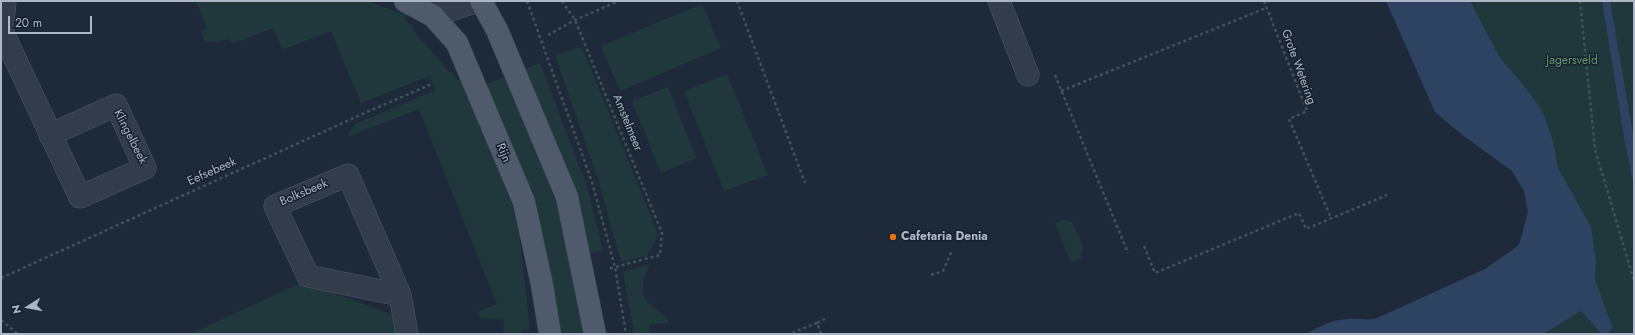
<!DOCTYPE html>
<style>
body{margin:0}
#map{position:relative;width:1635px;height:335px;overflow:hidden;background:#1e2a3a;font-family:Jost,sans-serif}
canvas{display:block}
.frame{position:absolute;inset:0;border:2px solid #acb6c7;pointer-events:none}
.north{position:absolute;left:8px;top:287px;width:40px;height:40px;-webkit-text-stroke:3px #17212e;paint-order:stroke;rotate:259deg;font-size:11px;font-weight:700;line-height:16px;text-align:center;color:#acb6c7}
.north::after{content:'';display:block;margin:auto;width:14px;height:18px;background:#acb6c7;clip-path:polygon(50% 0,100% 100%,50% 72%,0 100%)}
.scale{position:absolute;left:8px;top:16px;width:84px;height:18px;box-sizing:border-box;border:2px solid #acb6c7;border-top:0;padding-left:5px;font-size:12px;line-height:14px;white-space:nowrap;color:#acb6c7;-webkit-text-stroke:3px #17212e;paint-order:stroke}
</style>
<div id="map">
<canvas width="1635" height="335"></canvas>
<div class="frame"></div>
<div class="north">N</div>
<div class="scale">20 m</div>
</div>
<script>
const c = document.querySelector('canvas').getContext('2d');
c.lineJoin = 'round';
function fill(path, color) { c.fillStyle = color; c.fill(path, 'evenodd'); }
function trace(path, color, width, dash) { c.strokeStyle = color; c.lineWidth = width; c.lineCap = dash ? 'butt' : 'round'; c.setLineDash(dash || []); c.stroke(path); }
function label(font, color, halo, rows, align = 'center') {
  c.font = font + ' Jost,sans-serif'; c.lineWidth = 3; c.setLineDash([]); c.textBaseline = 'middle'; c.strokeStyle = halo; c.fillStyle = color; for (const [text, x, y, turn = 0] of rows) {
    c.save(); c.translate(x, y); c.rotate((+turn || 0) * Math.PI / 180); c.textAlign = isNaN(turn) ? turn : align; if (halo) c.strokeText(text, 0, 0); c.fillText(text, 0, 0); c.restore();
  }
}
const green = new Path2D(`
 M196 1H367L406 15 404 20 414 26 413 30 450 73 452 72 457 80 463 79 518 221 530 330 521 331V334H503L504 320 480 318 478 312 497 304 419 109 349 136 348 134 355 124 436 90 429 76 361 103 331 31 282 50 273 28 232 44 229 38 217 42 205 41 201 31 207 28Z
 M1439 1H1634V334H1607L1613 328Z
 M702 4 721 48 620 91 601 46Z
 M582 47 658 234 647 256 621 262 598 179 555 55Z
 M540 63 588 189 603 251 585 255 520 70Z
 M727 74 768 175 724 191 684 91Z
 M507 76 557 204 567 241 585 334H556L481 86Z
 M668 87 696 158 661 173 632 101Z
 M1064 220 1072 222 1074 225 1083 246 1081 258 1071 263 1055 223Z
 M650 264 643 279 644 299 668 319V323L649 324 650 334H634L623 272Z
 M303 282 391 314 401 326 403 334H190Z
 M1581 311 1602 334H1544Z`);
const water = new Path2D(`
 M1386 1H1470L1500 58 1525 87 1543 112 1553 141 1558 168 1591 227 1596 261 1595 280 1613 328 1607 334H1602L1581 311 1544 334H1305C1318 328 1332 319 1347 319 1356 318 1365 320 1375 319L1485 269 1519 245 1528 212 1524 191 1512 171 1461 134 1435 112Z
 M1602 1H1610L1634 140V186L1625 143Z`);
const path = new Path2D(`
 M527 1 592 182 615 267 626 334
 M562 1 575 20 662 233 660 255 608 269
 M737 1 805 183
 M1264 1 1307 111 1289 119 1331 218
 M1580 1 1595 149 1634 281
 M548 35 575 20 619 1
 M1055 75 1128 253
 M1061 91 1266 8
 M1144 246 1155 273 1299 213 1306 229 1387 195
 M931 275 943 271 952 250
 M1 278 367 112 432 84
 M1 320 18 334
 M794 334V332L817 323
 M821 334 817 323 825 319
 M1633 334H1634`);
const minor = new Path2D(`
 M5 1 2 31 80 197 145 168 116 105 50 135
 M436 1 433 16 477 1
 M999 1 1028 75
 M400 295 308 276 275 206 348 175 400 295 407 334`);
const major = new Path2D(`
 M405 1 433 16 457 43 524 202 542 285 550 334
 M481 1 497 30 567 197 595 334`);
const markers = [
 [893,237,4,"#e8710a"]
];
const parkNames = [
 ["Jagersveld",1572,61]
];
const streetNames = [
 ["Grote Wetering",1298,67,70],
 ["Amstelmeer",627,123,68],
 ["Klingelbeek",130,137,63],
 ["Rijn",503,153,67],
 ["Eefsebeek",212,172,-24],
 ["Bolksbeek",304,193,-23]
];
const poiNames = [
 ["Cafetaria Denia",901,237]
];
fill(green, '#20383b');
fill(water, '#2e4361');
trace(minor, '#4f5968', 23);
trace(major, '#3b4553', 23);
trace(path, '#3e5558', 2.5, [3, 3]);
trace(minor, '#323c4a', 22);
trace(major, '#4f5b6a', 22);
for (const [x, y, r, color] of markers) { const dot = new Path2D(); dot.arc(x, y, r, 0, 2 * Math.PI); c.fillStyle = color; c.fill(dot); trace(dot, '#17212e', 1.5); }
label('12px', '#61996e', '#17212e', parkNames);
label('12px', '#acb6c7', '#17212e', streetNames);
label('bold 12px', '#acb6c7', '#17212e', poiNames, 'left');
</script>
